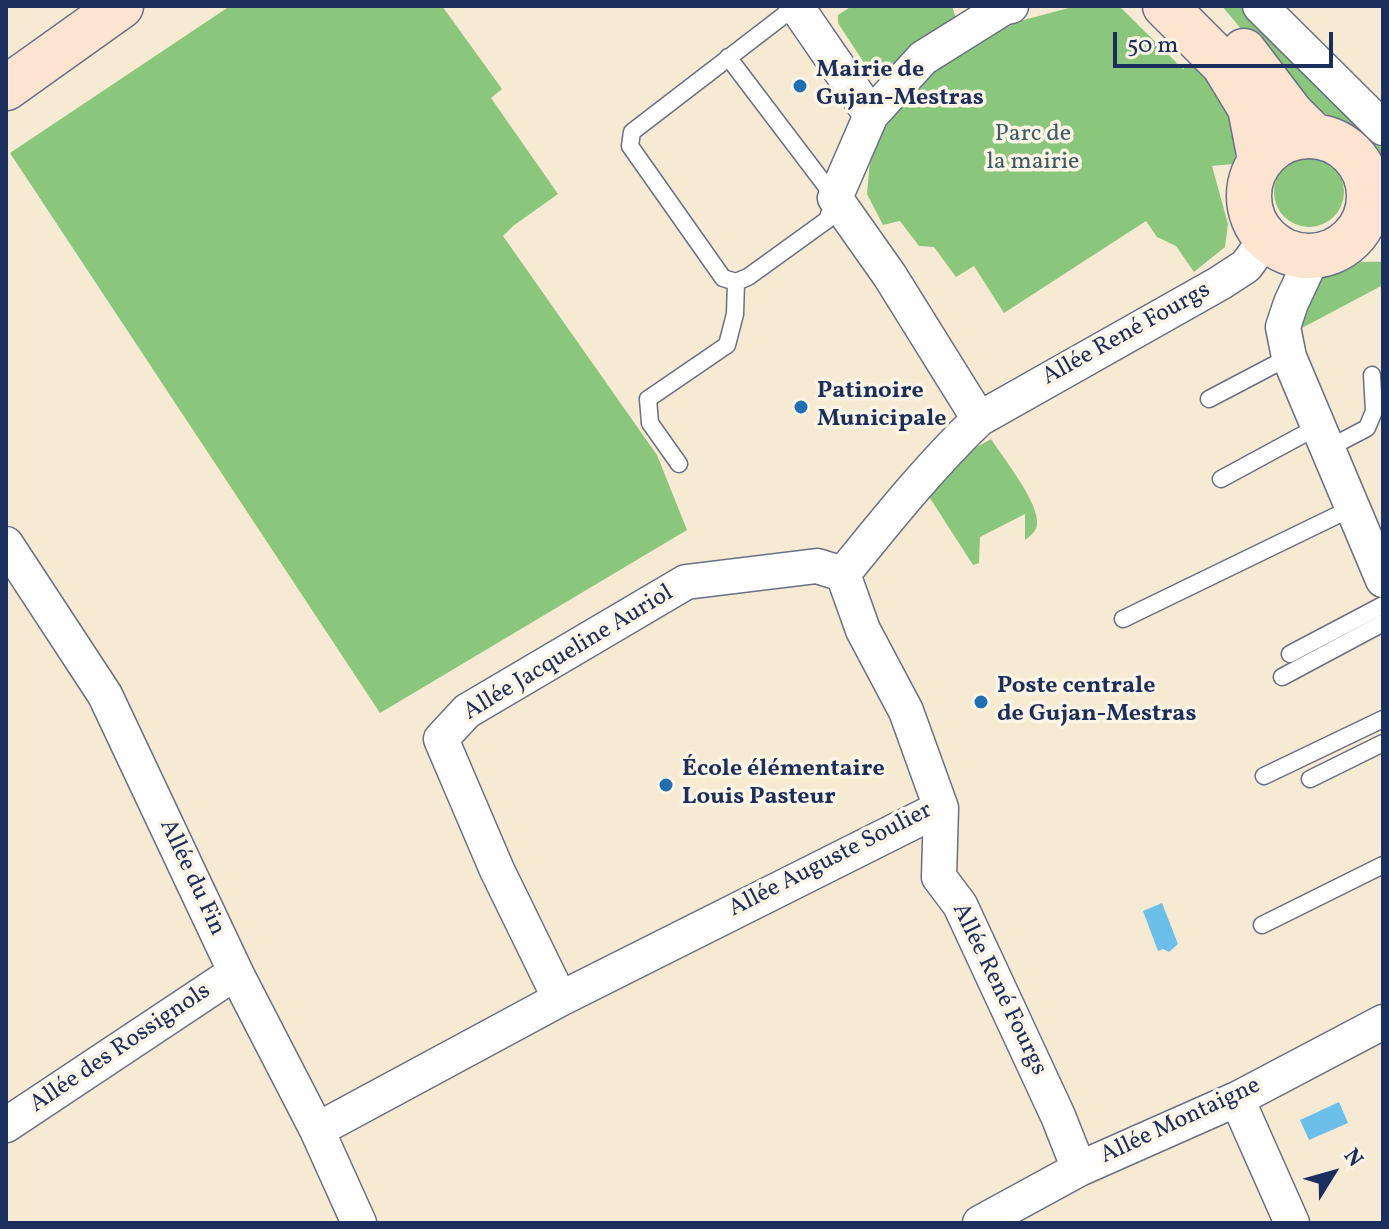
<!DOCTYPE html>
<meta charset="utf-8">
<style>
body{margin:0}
#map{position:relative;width:1389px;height:1229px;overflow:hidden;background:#f6ead2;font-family:Vollkorn,serif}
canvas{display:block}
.frame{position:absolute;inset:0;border:8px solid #1b2f5e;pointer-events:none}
.north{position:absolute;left:1293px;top:1133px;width:80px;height:80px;-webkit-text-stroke:6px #fcf5e5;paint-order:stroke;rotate:53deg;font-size:22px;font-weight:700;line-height:32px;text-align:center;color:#1b2f5e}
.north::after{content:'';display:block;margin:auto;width:28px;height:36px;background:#1b2f5e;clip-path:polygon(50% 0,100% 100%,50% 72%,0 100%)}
.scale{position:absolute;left:1113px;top:32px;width:220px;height:36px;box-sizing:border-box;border:4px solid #1b2f5e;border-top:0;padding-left:10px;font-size:24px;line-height:28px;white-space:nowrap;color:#1b2f5e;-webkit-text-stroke:6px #fcf5e5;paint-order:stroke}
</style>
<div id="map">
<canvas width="1389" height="1229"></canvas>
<div class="frame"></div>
<div class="north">N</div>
<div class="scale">50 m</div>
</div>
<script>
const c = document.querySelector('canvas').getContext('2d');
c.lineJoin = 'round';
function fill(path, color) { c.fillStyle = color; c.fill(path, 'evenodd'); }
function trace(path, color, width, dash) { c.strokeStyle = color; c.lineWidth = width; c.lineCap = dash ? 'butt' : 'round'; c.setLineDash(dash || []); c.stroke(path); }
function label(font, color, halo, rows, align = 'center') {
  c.font = font + ' Vollkorn,serif'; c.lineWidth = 7; c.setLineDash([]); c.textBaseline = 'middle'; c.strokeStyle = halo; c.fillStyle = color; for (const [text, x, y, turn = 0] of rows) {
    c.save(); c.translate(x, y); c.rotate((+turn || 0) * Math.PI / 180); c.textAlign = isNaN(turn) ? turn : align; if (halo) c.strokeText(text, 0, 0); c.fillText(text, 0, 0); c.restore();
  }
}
const green = new Path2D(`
 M230 6H442L502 89 491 98 558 194 513 226 503 236 657 455 687 530 380 713 10 153Z
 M852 6H952L956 19 883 74 870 72 838 23V15Z
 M1076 6H1119L1183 69 1199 59 1243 129 1233 164 1212 166 1228 224 1225 247 1194 272 1176 246 1157 237 1146 221 1004 313 974 266 956 277 934 247 919 246 900 221 883 225 867 194 870 160 894 107 928 74 973 44 1020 21Z
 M1222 6H1244L1383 149V167L1368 142 1349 124 1310 107 1290 88Z
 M1274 192a35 35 0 1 1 70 0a35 35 0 1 1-70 0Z
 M1383 262V285L1300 329C1302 318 1303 301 1308 291 1323 264 1356 261 1383 262Z
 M991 439C1003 458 1040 503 1037 525 1036 532 1030 536 1025 540V514L980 537 979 563 973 565 926 492 958 458Z`);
const water = new Path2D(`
 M1162 903 1178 944 1169 952 1163 949 1158 951 1143 911Z
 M1339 1102 1348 1123 1309 1140 1300 1120Z`);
const lane = new Path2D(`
 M728 57 835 198 827 220 748 277 736 282 723 278 630 146 632 132 796 6
 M1209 399 1289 357
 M1327 449 1367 428 1374 411 1372 375
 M679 464 650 423 648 399 727 345 735 314 736 282
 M1221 479 1317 427
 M1123 619 1352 508
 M1290 654 1383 605
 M1282 677 1383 623
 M1264 776 1383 719
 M1310 779 1383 743
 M1262 925 1383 865`);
const street = new Path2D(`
 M796 6 871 115
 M1260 6 1383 128
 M1313 256 1291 303 1283 327 1289 357 1383 580
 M979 419 890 276 835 198 871 115 923 58 1003 8 1011 6
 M6 544 105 695 237 975 317 1130 359 1223
 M560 999 497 870 441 739 467 711 686 582 817 566 843 574
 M1237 1099 1292 1223
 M6 1125 224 980 237 975
 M317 1130 560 999 941 808
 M1079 1169 1058 1116 960 905 939 877 941 808 906 711 863 630 843 574C886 521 929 467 979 419L1220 283 1246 266 1266 239
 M980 1223 1079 1169 1237 1099 1383 1022`);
const secondary = new Path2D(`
 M1165 6 1224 65 1250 108 1260 159
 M1244 51 1291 113 1313 135
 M6 88 121 6
 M1249 196a60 60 0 1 1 120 0a60 60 0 1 1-120 0Z`);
const markers = [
 [800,86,8,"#1f6fb2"],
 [801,407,8,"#1f6fb2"],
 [981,702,8,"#1f6fb2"],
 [666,785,8,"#1f6fb2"]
];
const poiNames = [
 ["Mairie de",816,72],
 ["Gujan-Mestras",816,100],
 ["Patinoire",817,393],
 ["Municipale",817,421],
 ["Poste centrale",997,688],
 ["de Gujan-Mestras",997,716],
 ["École élémentaire",682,771],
 ["Louis Pasteur",682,799]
];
const parkNames = [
 ["Parc de",1033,136],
 ["la mairie",1033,164]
];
const streetNames = [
 ["Allée René Fourgs",1127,335,-29],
 ["Allée Jacqueline Auriol",569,654,-31],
 ["Allée Auguste Soulier",831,861,-27],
 ["Allée du Fin",191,878,65],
 ["Allée René Fourgs",998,990,64],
 ["Allée des Rossignols",121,1049,-34],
 ["Allée Montaigne",1181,1122,-25]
];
fill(green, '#8ac67c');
fill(water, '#6cbfe8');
trace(lane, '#687087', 19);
trace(street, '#687087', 37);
trace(secondary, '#687087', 47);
trace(lane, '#fff', 16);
trace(street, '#fff', 34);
trace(secondary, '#fde4d1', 44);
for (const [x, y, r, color] of markers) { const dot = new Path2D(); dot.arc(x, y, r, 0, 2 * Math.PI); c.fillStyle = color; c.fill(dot); trace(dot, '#fcf5e5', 3); }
label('bold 24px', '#1b2f5e', '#fcf5e5', poiNames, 'left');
label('24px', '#3c5c67', '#fcf5e5', parkNames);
label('24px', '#1b2f5e', '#fcf5e5', streetNames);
</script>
